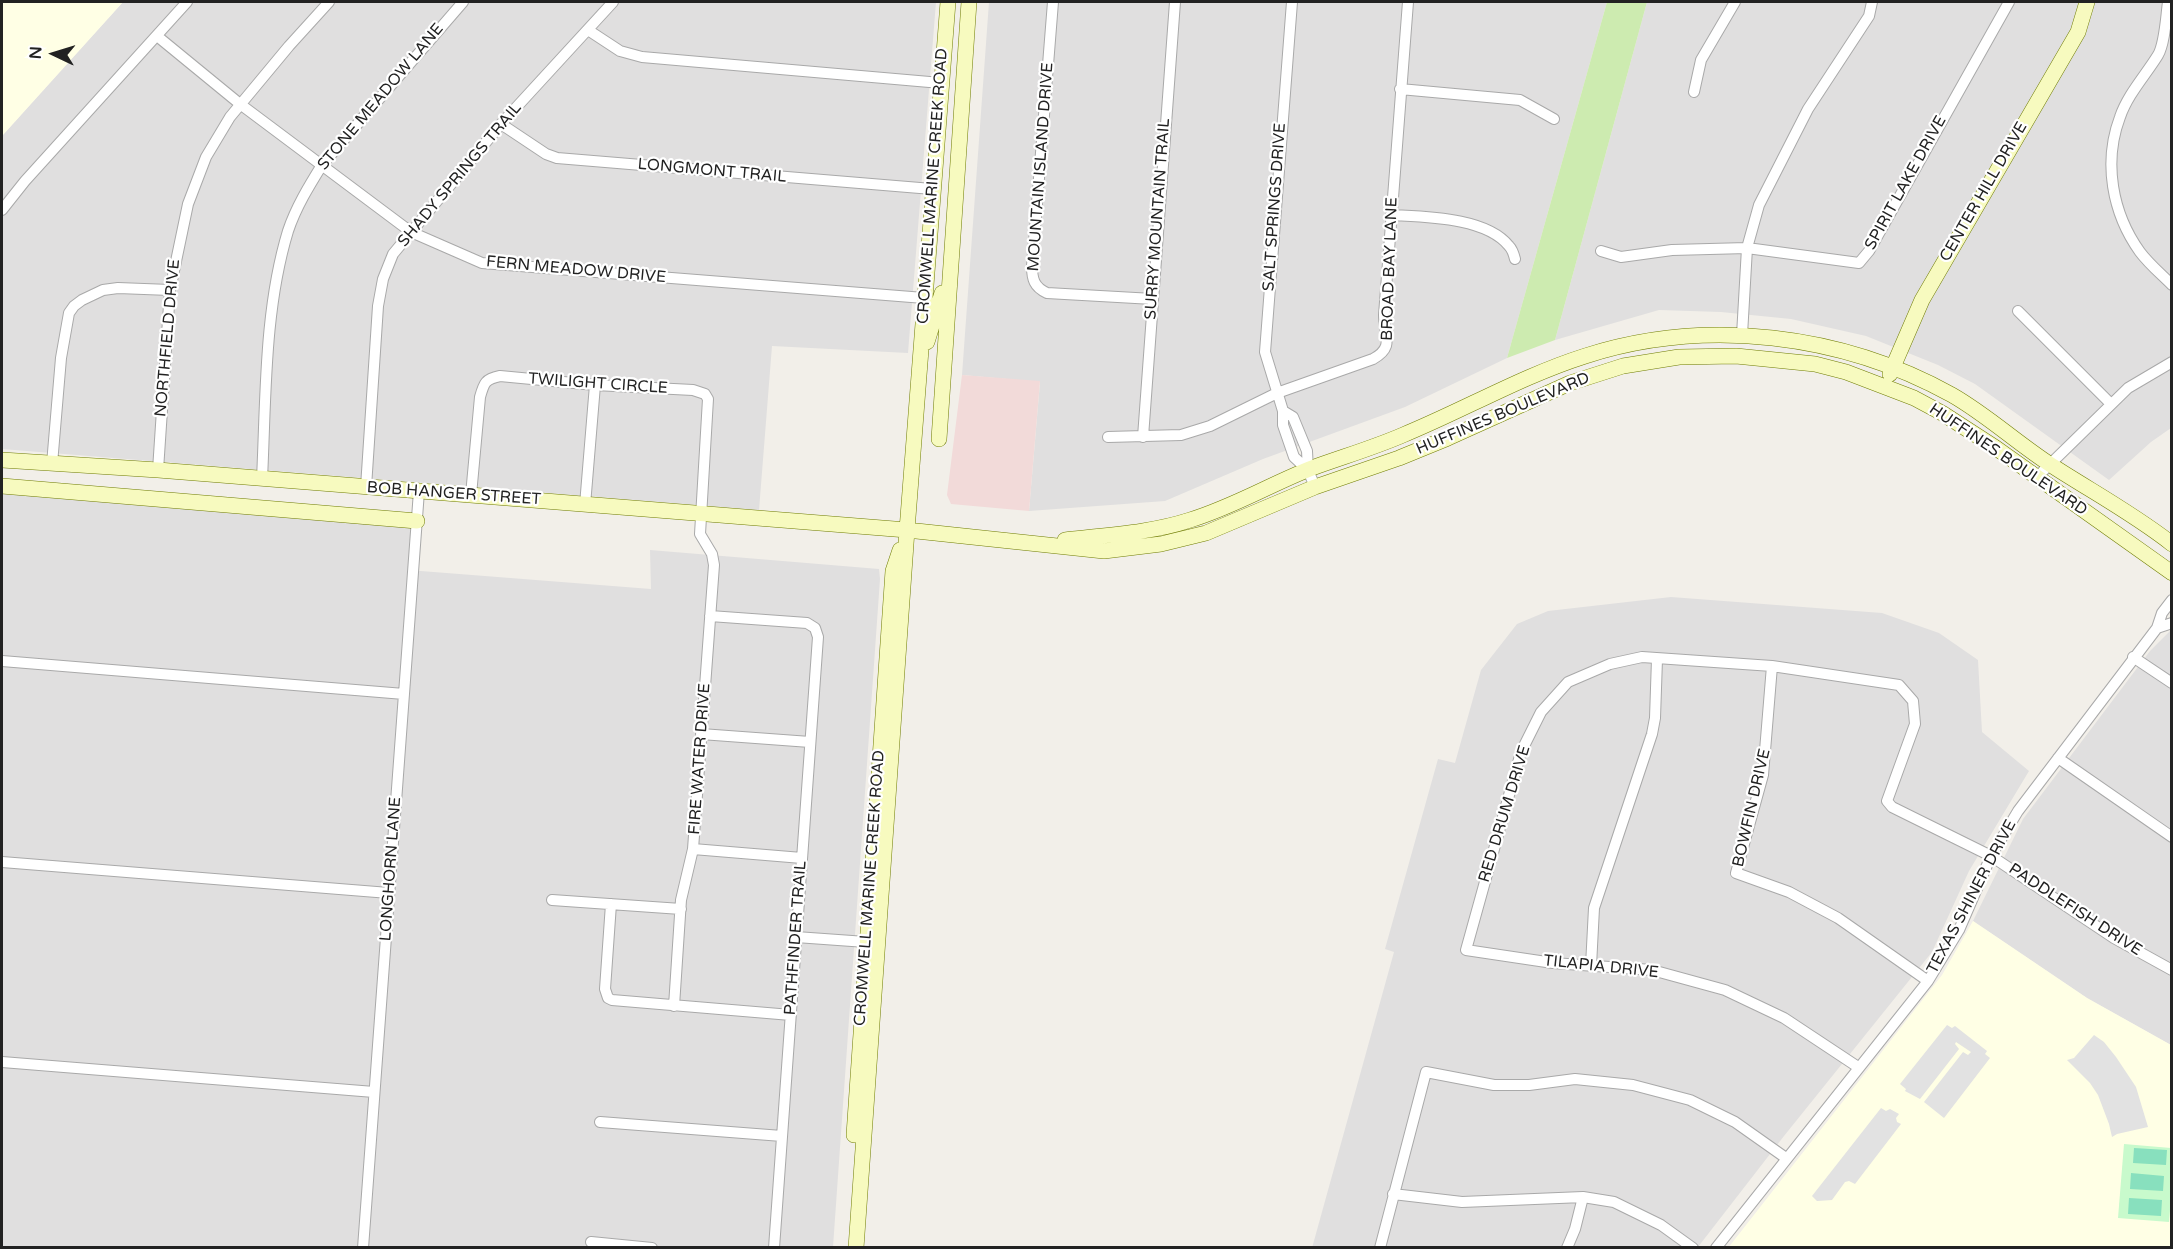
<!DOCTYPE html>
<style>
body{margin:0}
#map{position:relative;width:2173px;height:1249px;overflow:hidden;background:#f2efe9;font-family:"Varela Round",sans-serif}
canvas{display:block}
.frame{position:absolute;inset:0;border:3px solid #222;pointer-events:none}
.north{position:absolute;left:24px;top:24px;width:60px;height:60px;-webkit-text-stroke:4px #fff;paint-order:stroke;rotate:274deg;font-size:16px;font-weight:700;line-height:24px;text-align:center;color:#222}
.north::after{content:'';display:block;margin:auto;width:21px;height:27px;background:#222;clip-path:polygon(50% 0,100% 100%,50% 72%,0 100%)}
</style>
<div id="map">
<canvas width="2173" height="1249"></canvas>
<div class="frame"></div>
<div class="north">N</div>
</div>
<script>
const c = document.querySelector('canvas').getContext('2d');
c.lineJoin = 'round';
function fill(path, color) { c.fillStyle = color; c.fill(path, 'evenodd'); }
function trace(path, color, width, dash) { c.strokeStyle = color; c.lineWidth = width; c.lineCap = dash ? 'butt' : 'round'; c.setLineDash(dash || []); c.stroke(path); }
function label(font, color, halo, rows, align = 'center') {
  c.font = font + ' "Varela Round",sans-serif'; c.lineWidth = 4.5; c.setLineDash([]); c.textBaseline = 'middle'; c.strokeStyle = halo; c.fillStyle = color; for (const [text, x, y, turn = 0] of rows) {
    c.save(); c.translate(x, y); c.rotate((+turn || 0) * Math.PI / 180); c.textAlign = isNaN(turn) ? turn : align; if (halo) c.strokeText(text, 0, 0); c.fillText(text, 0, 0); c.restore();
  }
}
const residential = new Path2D(`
 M123 2H936L908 353 772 346 759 510 2 449V136Z
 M989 2H1607L1507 358 1405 407 1263 459 1165 501 1029 511 1040 382 962 375Z
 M1647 2H2171V428L2151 442 2109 480 1975 384 1938 365 1866 336 1791 319 1721 312 1659 310 1555 340Z
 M2 492 411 524 408 570 651 589 650 550 879 569 880 579 833 1247H2Z
 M1671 597 1882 613 1939 633 1978 660 1982 732 2029 771 1969 871 1932 952 1784 1136 1698 1247 1312 1248 1394 952 1385 949 1438 759 1455 763 1481 670 1517 624 1548 611Z
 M2171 630V1045L2087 998 1973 921 2023 819 2150 651Z`);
const commercial = new Path2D(`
 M962 375 1040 381 1029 511 951 504 947 495Z`);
const education = new Path2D(`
 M2 2H123L2 136Z
 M1973 921 2087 998 2171 1045V1247L1728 1248 1942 975Z`);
const grass = new Path2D(`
 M1607 2H1647L1555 340 1507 358Z`);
const park = new Path2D(`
 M2124 1144 2171 1148 2172 1187 2169 1222 2118 1218Z`);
const pitch = new Path2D(`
 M2134 1148 2167 1150 2166 1165 2133 1163Z
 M2131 1173 2164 1176 2163 1191 2130 1189Z
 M2129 1198 2162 1200 2161 1216 2128 1214Z`);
const parking = new Path2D(`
 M1947 1025 1952 1028 1955 1026 1987 1051 1985 1054 1990 1058 1944 1118 1924 1102 1963 1052 1968 1055 1971 1052 1956 1042 1955 1044 1959 1049 1920 1099 1905 1091 1906 1089 1900 1084Z
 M2094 1035 2104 1042 2116 1057 2136 1087 2148 1127 2117 1134 2112 1137 2109 1124 2098 1095 2090 1083 2067 1060 2074 1058Z
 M1881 1108 1886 1111 1890 1109 1899 1114 1896 1118 1897 1122 1901 1124 1855 1184 1849 1181 1845 1182 1832 1200 1817 1201 1812 1196Z`);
const street = new Path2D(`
 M1053 2 1032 266C1032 279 1034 287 1047 293L1153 299
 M1292 2 1265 352 1283 411V425L1294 457 1308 470
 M2168 2C2166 16 2165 43 2158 55 2145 76 2128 94 2120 117 2103 162 2112 213 2140 252 2149 264 2161 274 2172 285
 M588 30 620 51 642 57 941 83
 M157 36 240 104 411 232 482 263 924 298
 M1400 89 1520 100 1554 119
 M1694 92 1701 60 1735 2
 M501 124 546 154 557 158 932 189
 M2 210 25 181 187 2
 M1391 215C1425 217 1486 217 1509 246 1512 249 1514 255 1515 259
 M1601 251 1621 257 1672 250 1747 248 1859 263 1869 251 2009 2
 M2018 311 2111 404
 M1742 335 1747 248 1759 205 1808 109 1869 16 1872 2
 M1283 411 1293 417 1307 451 1308 470 1315 487
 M1108 437 1181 435 1210 426 1277 393 1373 359C1395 347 1384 336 1384 315L1408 2
 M1143 437 1175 2
 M52 464 61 358 69 313 74 306 82 300 103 290 118 288 170 290
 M158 470 170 290 188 204 206 157 230 117 289 46 329 2
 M2036 478 2128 388 2172 362
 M262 479C266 397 264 310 288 231 296 207 309 186 322 165L463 2
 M366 487 378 306 383 279 393 254 501 124 613 2
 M471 495 480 397C484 383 485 379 500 376L595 385 693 390 705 394 708 399 700 534 712 554 714 565 693 849 681 900 674 1006
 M585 505 595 385
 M710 616 807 623 815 628 818 637 774 1248
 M2157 628 2172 623
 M2133 657 2172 683
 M2 661 404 694
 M1772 666 1763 775 1736 873 1789 892 1838 918 1928 981
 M701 734 810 742
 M2058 758 2172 837
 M693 849 802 858
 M2 862 389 893
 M552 900 681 909
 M611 904 605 989 608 998 612 1000 791 1015
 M796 937 866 942
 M1591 966 1594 908 1652 734 1655 718 1657 659
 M2 1062 374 1092
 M1858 1067 1784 1018 1725 990 1652 970 1553 963 1466 950 1521 752 1541 712 1568 682 1610 664 1642 657 1772 666 1899 685 1913 701 1915 724 1887 801 1892 807 1991 856 2114 938 2172 970
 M600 1122 782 1136
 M1393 1194 1462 1202 1583 1197 1614 1202 1661 1225 1693 1248
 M591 1242 652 1248
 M363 1248 419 491
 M1380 1248 1426 1072 1494 1085H1529L1575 1079 1633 1085 1690 1100 1735 1122 1786 1158
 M1567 1248 1575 1229 1583 1197
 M1716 1248 1928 981 1959 930 1991 856 2018 811 2157 628 2162 613 2172 600`);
const secondary = new Path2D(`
 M927 342 942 293
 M1890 374 1922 300 2078 32 2087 2
 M939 439 969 2
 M2 460 158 470 907 530 1104 551 1161 544 1206 533 1315 487 1399 458 1448 438 1570 383 1623 366 1679 357 1736 356 1815 364 1846 372 1914 398 1942 413 1996 448 2172 573
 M2 486 417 521
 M1065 540C1107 535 1150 533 1190 520 1233 507 1271 484 1312 468 1342 457 1373 448 1403 435 1464 410 1522 376 1585 356 1706 317 1842 334 1952 395 1987 415 2017 443 2051 465 2091 491 2134 514 2172 544
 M854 1135 893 571 900 550
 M856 1248 907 530 948 2`);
const streetNames = [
 ["STONE MEADOW LANE",381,97,-50],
 ["MOUNTAIN ISLAND DRIVE",1041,167,-86],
 ["LONGMONT TRAIL",712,171,5],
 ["SHADY SPRINGS TRAIL",460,175,-50],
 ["SPIRIT LAKE DRIVE",1906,183,-61],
 ["CROMWELL MARINE CREEK ROAD",933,186,-86],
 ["CENTER HILL DRIVE",1984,192,-60],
 ["SALT SPRINGS DRIVE",1275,207,-86],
 ["SURRY MOUNTAIN TRAIL",1158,219,-86],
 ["BROAD BAY LANE",1390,269,-88],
 ["FERN MEADOW DRIVE",576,270,5],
 ["NORTHFIELD DRIVE",168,338,-85],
 ["TWILIGHT CIRCLE",598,384,4],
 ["HUFFINES BOULEVARD",1503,414,-23],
 ["HUFFINES BOULEVARD",2008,460,34],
 ["BOB HANGER STREET",454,494,4],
 ["FIRE WATER DRIVE",700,759,-86],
 ["BOWFIN DRIVE",1752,808,-77],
 ["RED DRUM DRIVE",1505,814,-73],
 ["LONGHORN LANE",391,869,-86],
 ["CROMWELL MARINE CREEK ROAD",870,888,-86],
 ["TEXAS SHINER DRIVE",1972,897,-62],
 ["PADDLEFISH DRIVE",2075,910,33],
 ["PATHFINDER TRAIL",796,938,-86],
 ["TILAPIA DRIVE",1601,967,6]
];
fill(residential, '#e0dfdf');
fill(commercial, '#f2dad9');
fill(education, '#ffffe5');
fill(grass, '#cdebb0');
fill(park, '#c8facc');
fill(pitch, '#88e0be');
fill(parking, '#e2e2e2');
trace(street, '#a9a9a9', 12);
trace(secondary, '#707d05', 16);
trace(street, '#fff', 10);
trace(secondary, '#f7fabf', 15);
label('16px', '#222', '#fff', streetNames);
</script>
